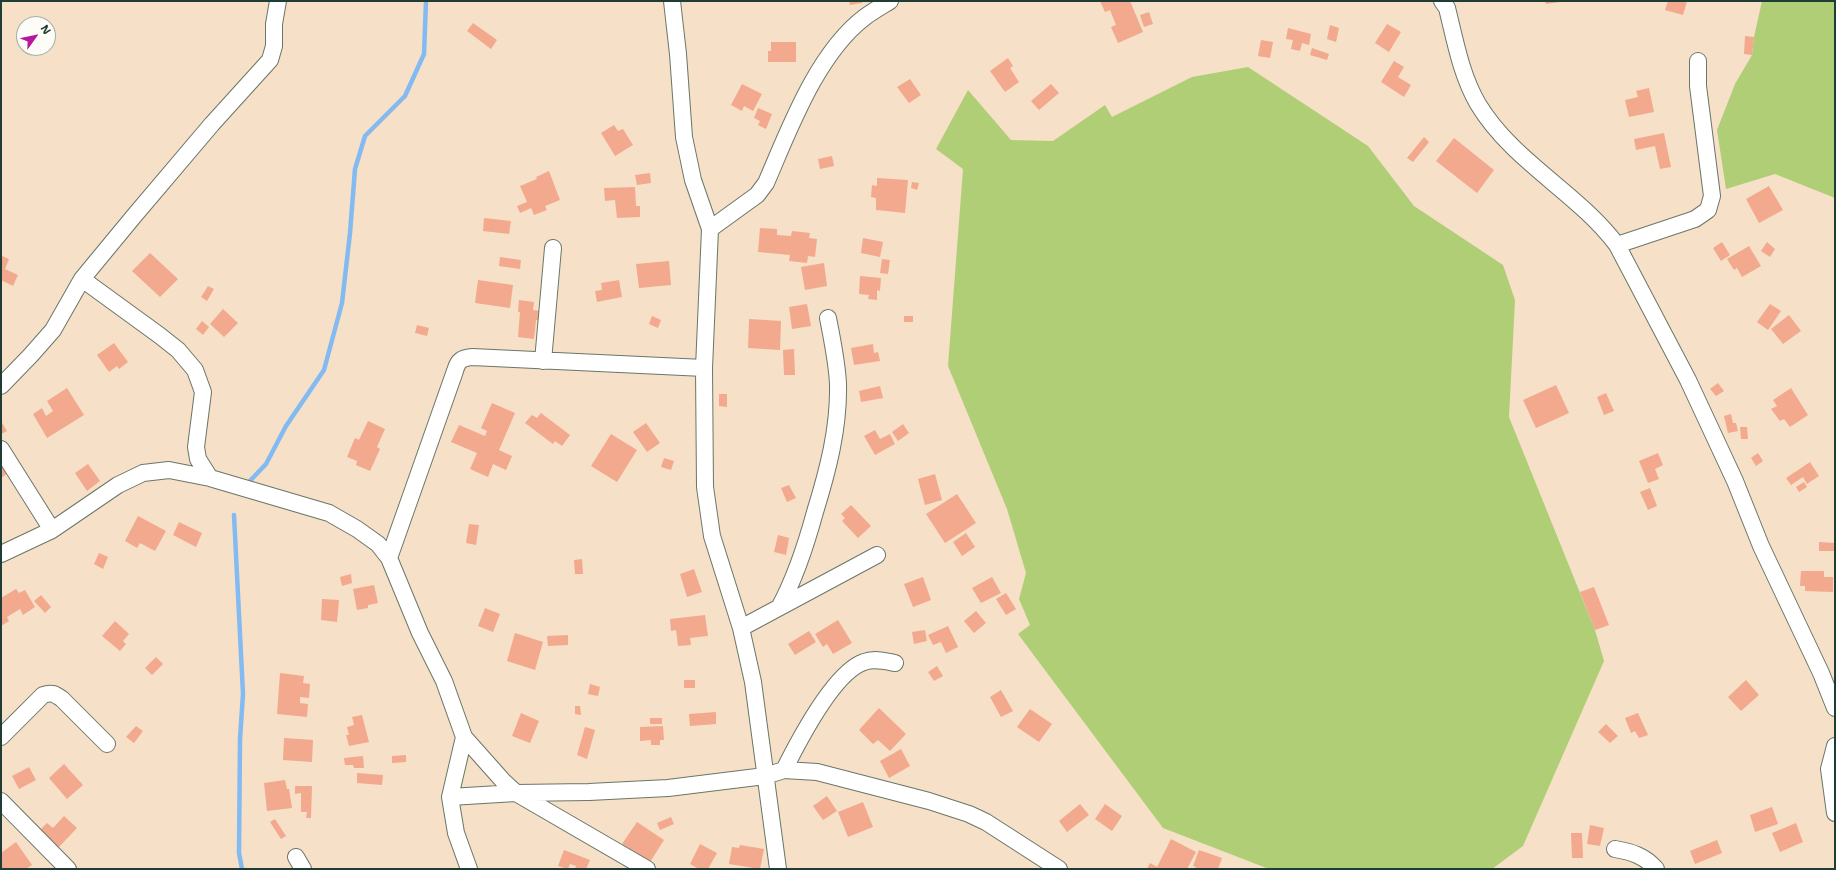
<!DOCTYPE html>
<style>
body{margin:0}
#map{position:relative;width:1836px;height:870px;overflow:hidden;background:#f6e0c7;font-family:"Shantell Sans",sans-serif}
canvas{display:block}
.frame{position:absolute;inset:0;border:2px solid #1f3d34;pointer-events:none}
.north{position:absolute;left:16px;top:16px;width:40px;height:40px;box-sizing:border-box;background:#fdfcf7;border:1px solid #a4b0a9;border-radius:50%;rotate:57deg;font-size:11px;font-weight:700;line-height:16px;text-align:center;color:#1f3d34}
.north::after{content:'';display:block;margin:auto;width:14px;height:18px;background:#b5179e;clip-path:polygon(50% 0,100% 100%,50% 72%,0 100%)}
</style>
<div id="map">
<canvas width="1836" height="870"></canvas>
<div class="frame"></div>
<div class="north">N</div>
</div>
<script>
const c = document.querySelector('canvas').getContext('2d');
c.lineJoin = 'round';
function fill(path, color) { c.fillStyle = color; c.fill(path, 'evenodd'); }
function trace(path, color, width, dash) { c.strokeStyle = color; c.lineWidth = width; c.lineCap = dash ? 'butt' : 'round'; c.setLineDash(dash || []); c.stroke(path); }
const green = new Path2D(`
 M1762 1H1835V198L1775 174 1726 189 1717 130 1735 84 1752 55 1754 37Z
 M1248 67 1368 146 1414 206 1503 265 1515 300 1509 417 1595 630 1604 661 1523 846 1492 869H1269L1163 828 1018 634 1030 625 1019 599 1026 573 1007 509 948 366 963 169 936 149 968 90 1011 140 1053 141 1105 105 1112 117 1192 77Z`);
const stream = new Path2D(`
 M248 483 266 464 286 426 324 370 342 303 350 233 355 169 365 136 405 96 424 54 426 1
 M234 515 243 694 240 739 239 853 242 869`);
const building = new Path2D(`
 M849 1H862V3L850 5Z
 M1100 1H1130L1143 32 1118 43 1111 27 1116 25 1110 10 1105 12Z
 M1545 1H1560V2L1546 4Z
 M1668 1H1687L1683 15 1665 10Z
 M1149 12 1153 24 1144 27 1140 15Z
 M473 23 497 40 491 49 467 31Z
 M1387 24 1401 32 1389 52 1375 43Z
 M1330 25 1339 28 1336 42 1327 39Z
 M1288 28 1311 34 1309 45 1302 43 1300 51 1291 49 1293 40 1286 39Z
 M1745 36 1754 37 1752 55 1744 54Z
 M1261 40 1273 42 1270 58 1258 56Z
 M771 42H796V62H768V51H771Z
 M1312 48 1329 54 1327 60 1310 55Z
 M1008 58 1013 66 1010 68 1019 82 1005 92 990 71Z
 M1394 61 1404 67 1398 77 1411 85 1404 97 1381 82Z
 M910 79 921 95 909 103 897 87Z
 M742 84 762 94 753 111 744 106 742 111 731 105Z
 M1051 84 1059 93 1039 110 1031 101Z
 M1649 88 1654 112 1629 117 1625 100 1638 97 1636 91Z
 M758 108 772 114 766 129 758 125 760 121 754 118Z
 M614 125 618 131 623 129 633 145 615 156 601 133Z
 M1664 133 1671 167 1660 169 1655 146 1636 150 1634 139Z
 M1424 137 1429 142 1413 162 1407 158Z
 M1454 138 1494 170 1477 193 1436 161Z
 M832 156 834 166 820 169 818 159Z
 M549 171 560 200 545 206 547 210 534 215 531 208 520 213 517 206 527 202 520 186 537 179 536 177Z
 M650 173 651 183 637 185 635 175Z
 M877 178 908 180 905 213 876 210V198L871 197 872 185 877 186Z
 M912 182 919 183 917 190 911 188Z
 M1769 186 1783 210 1759 223 1746 199Z
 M635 187 636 206H640V217L617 218 615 200 605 201 604 188Z
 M484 218 511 221 509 234 483 231Z
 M760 228 777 229V235L791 236 792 231 810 233 809 238 817 239 815 257 808 256 807 263 789 261 790 255 758 252Z
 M863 238 883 242 880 257 861 253Z
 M1722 242 1730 255 1721 261 1713 248Z
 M1767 242 1775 249 1770 257 1761 251Z
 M1749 246 1761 266 1742 277 1737 268 1734 270 1727 259Z
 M150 253 178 279 160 297 132 271Z
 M2 256 9 259 5 269 18 275 13 286 1 280Z
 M500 257 521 260 520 269 499 266Z
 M882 259 890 260 888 274 880 273Z
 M669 261 671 285 639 288 636 264Z
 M824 263 827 286 805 290 801 267Z
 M860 276 881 278 880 291 877 290V300L868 299 869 295 859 294Z
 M478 280 513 285 510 308 475 303Z
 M619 280 622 297 597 302 595 291 602 290 601 283Z
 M208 286 214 289 207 301 201 297Z
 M519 300 534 302 533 310 541 311 540 321 536 320 534 339 518 337 520 312H518Z
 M807 304 811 326 792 329 789 307Z
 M1770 304 1781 311 1768 330 1757 322Z
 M223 309 238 323 224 337 210 324Z
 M1789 315 1801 331 1783 344 1771 329Z
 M652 316 661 320 658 328 649 324Z
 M904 316H913V322H904Z
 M749 319 781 321 780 350 748 348Z
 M202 321 209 327 203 335 196 329Z
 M417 325 429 328 427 336 415 333Z
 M114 343 128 362 119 369 117 366 109 372 97 355Z
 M873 344 874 353 878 352 880 361 854 365 851 348Z
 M794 349 795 375H784L783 350Z
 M1718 383 1724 391 1716 396 1710 389Z
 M1556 385 1569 413 1536 428 1523 400Z
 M880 386 883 398 861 402 859 391Z
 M67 388 84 415 47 438 33 414 42 408 46 416 53 411 47 401Z
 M1791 388 1808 415 1790 427 1784 419 1780 421 1771 409 1777 406 1773 400Z
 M1606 393 1614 411 1604 415 1597 397Z
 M719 394H727V407L719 406Z
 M492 403 515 413 499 450 512 456 506 470 493 464 488 477 470 469 477 453 451 442 459 425 485 436 487 431 481 428Z
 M541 413 570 435 562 446 555 441 553 444 525 423 532 415 537 418Z
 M1731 414 1733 423H1736L1738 431 1728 433 1724 416Z
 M1 421 7 431 1 434Z
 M368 421 385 429 377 447 380 449 370 471 356 465 357 461 347 457 355 438 359 440Z
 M646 423 660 443 647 452 633 432Z
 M903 424 909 433 898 441 892 432Z
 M1740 427H1747L1748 439H1741Z
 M875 430 880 439 890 434 895 444 875 455 864 436Z
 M611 434 637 450 617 482 591 466Z
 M1658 453 1663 465 1655 469 1659 479 1648 483 1639 461Z
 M1758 453 1763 461 1756 466 1751 458Z
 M664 458 674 461 671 470 661 467Z
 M1810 462 1819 476 1807 484 1803 477 1791 485 1786 478Z
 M1 464 8 473 1 478Z
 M88 464 100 481 87 491 75 473Z
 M935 474 942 500 925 505 918 479Z
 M1804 482 1807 487 1799 492 1796 487Z
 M789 485 796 498 787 502 781 488Z
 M1650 488 1657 506 1648 510 1640 492Z
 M957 494 976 523 945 543 926 514Z
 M851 505 871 526 858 538 842 521 845 518 841 514Z
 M138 516 166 531 155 551 140 543 137 548 125 541Z
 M179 522 202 533 196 547 173 535Z
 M469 524 479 525 476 545 466 543Z
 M966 533 975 547 962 556 953 542Z
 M778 535 789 538 786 555 774 552Z
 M1819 542 1835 543 1834 551H1819Z
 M99 553 108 557 103 569 94 564Z
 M582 559 583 574H575L574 560Z
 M694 569 702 592 687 597 680 574Z
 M1801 571H1824V577H1833V592L1805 591V586H1800Z
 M351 574 352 583 342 586 340 577Z
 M923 577 931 600 913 607 904 584Z
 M992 577 1001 593 981 603 972 588Z
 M374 585 378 603 368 605V608L357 610 353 589Z
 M1594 587 1609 625 1595 630 1580 592Z
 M16 589 19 593 25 590 35 607 23 615 20 609 7 617 9 621 1 626V598Z
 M1006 593 1016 609 1006 615 996 599Z
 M41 595 51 607 45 613 34 601Z
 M322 599 339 600 337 622 321 620Z
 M485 608 500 614 493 632 478 626Z
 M976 611 986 623 974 633 964 621Z
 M705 615 708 636 690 638 691 645 678 646 676 630 671 631 670 619Z
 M838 620 852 643 833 654 827 644 823 647 815 634Z
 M115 621 129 634 123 641 126 644 120 651 102 636Z
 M948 626 958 647 946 653 941 642 933 645 928 635Z
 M925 630 927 641 914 644 912 632Z
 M809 631 816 642 795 655 788 644Z
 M515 633 543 642 535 670 507 661Z
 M568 635V645L548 646 547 636Z
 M156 657 163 664 152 675 145 668Z
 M937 666 943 676 934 681 928 672Z
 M280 673 304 676 303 683 310 684 309 698 300 697V703L308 704 307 717 277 714Z
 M684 680H695V688H684Z
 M1746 680 1759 695 1741 711 1728 697Z
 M590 684 600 687 598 696 588 694Z
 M1001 690 1013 711 1001 717 990 697Z
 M575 706H580L581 715 575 714Z
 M879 708 906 734 890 751 878 740 873 744 859 730Z
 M1030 709 1052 724 1039 742 1017 727Z
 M716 712V724L690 726 689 714Z
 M521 713 539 721 530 743 512 736Z
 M1638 713 1648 735 1639 738 1635 731 1631 733 1625 718Z
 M362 715 369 742 349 746 346 735H349L347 727 354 725 352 717Z
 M650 718H662V724H650Z
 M1606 724 1618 736 1610 743 1598 732Z
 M136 726 143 731 134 743 126 737Z
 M663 726 664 740H660V745H651V740L640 741V727Z
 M585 727 595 730 587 759 577 755Z
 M284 738 313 740 312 762 283 760Z
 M901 749 910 766 889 778 880 761Z
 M406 755V762L392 763V756Z
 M363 756 364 768H354L353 765H345L344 758Z
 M64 764 83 785 67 799 49 778Z
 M29 767 36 780 19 789 12 776Z
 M357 773 383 775 382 785 357 783Z
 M285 780 287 789H289L292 808 267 811 264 783Z
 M295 786H312L311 818H306L307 812H301V793L295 794Z
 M827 796 837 811 823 820 813 806Z
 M863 802 873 827 848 837 838 812Z
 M1080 804 1089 815 1067 832 1059 821Z
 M1105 804 1122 816 1112 831 1095 819Z
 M1772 807 1778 824 1755 832 1750 815Z
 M64 816 77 828 57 849 38 832 47 823 53 828Z
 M671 817 674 824 660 830 657 823Z
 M275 819 286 836 281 839 270 822Z
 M637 822 664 840 650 862 622 844Z
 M1796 823 1803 842 1780 852 1772 833Z
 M1590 825 1604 828 1600 846 1587 844Z
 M1571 833H1582L1583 858H1572Z
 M1171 839 1196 852 1187 869H1147L1150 863 1157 867Z
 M1717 840 1722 853 1695 864 1690 851Z
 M16 842 32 865 26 869H1V853Z
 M700 844 717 853 708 869H699L690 864Z
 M740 845 764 849 760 869 729 864 732 847 739 848Z
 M564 850 590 860 586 869H575L576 866 570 864 568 869 558 866Z
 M1199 850 1222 858 1218 869H1195L1196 867 1193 866Z`);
const minor = new Path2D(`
 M672 1 678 54 684 137 693 180 710 229 704 368 705 487 712 536 741 628 753 682 778 869
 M1442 1 1447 8C1455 40 1461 75 1478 104 1513 162 1577 192 1617 245L1688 380 1735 481 1761 546 1821 673 1835 708
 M710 229 757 195 766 183C789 130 817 53 865 17 873 11 882 6 890 1
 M1617 245 1695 219 1708 210 1712 196 1698 86V61
 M82 279 159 335 178 350 195 370 203 392 196 447 198 459 210 478
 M543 361 553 248
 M1 386 31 355 53 330 82 279 134 216 212 124 270 60 274 46V24L278 1
 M1 449 52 530
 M1 554 52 530 118 485 143 473 169 470 210 478 329 513 357 529 378 544 389 558 420 633 444 681 464 737 504 782 516 793 647 869
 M389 558 455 371C458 360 462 358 472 357L704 368
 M780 606C796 576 806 545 815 512 828 470 839 428 838 384 837 362 832 339 828 318
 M741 628 877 555
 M1 737 43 695C52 692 55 694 62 699L107 744
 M464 737 450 797 456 833 469 869
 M1835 746 1829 769 1835 813
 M784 770C798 742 834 672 864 662 874 658 885 661 895 663
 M450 797 516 793 589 792 668 788 765 776 784 770 817 772 929 801 969 814 986 822 1059 869
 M1 801 68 869
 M1615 849C1632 852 1645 856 1656 869
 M296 857 303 869`);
fill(green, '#b0ce76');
trace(stream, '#83baf2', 4.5);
fill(building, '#f2a98e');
trace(minor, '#6a7667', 18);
trace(minor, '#fff', 16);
</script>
